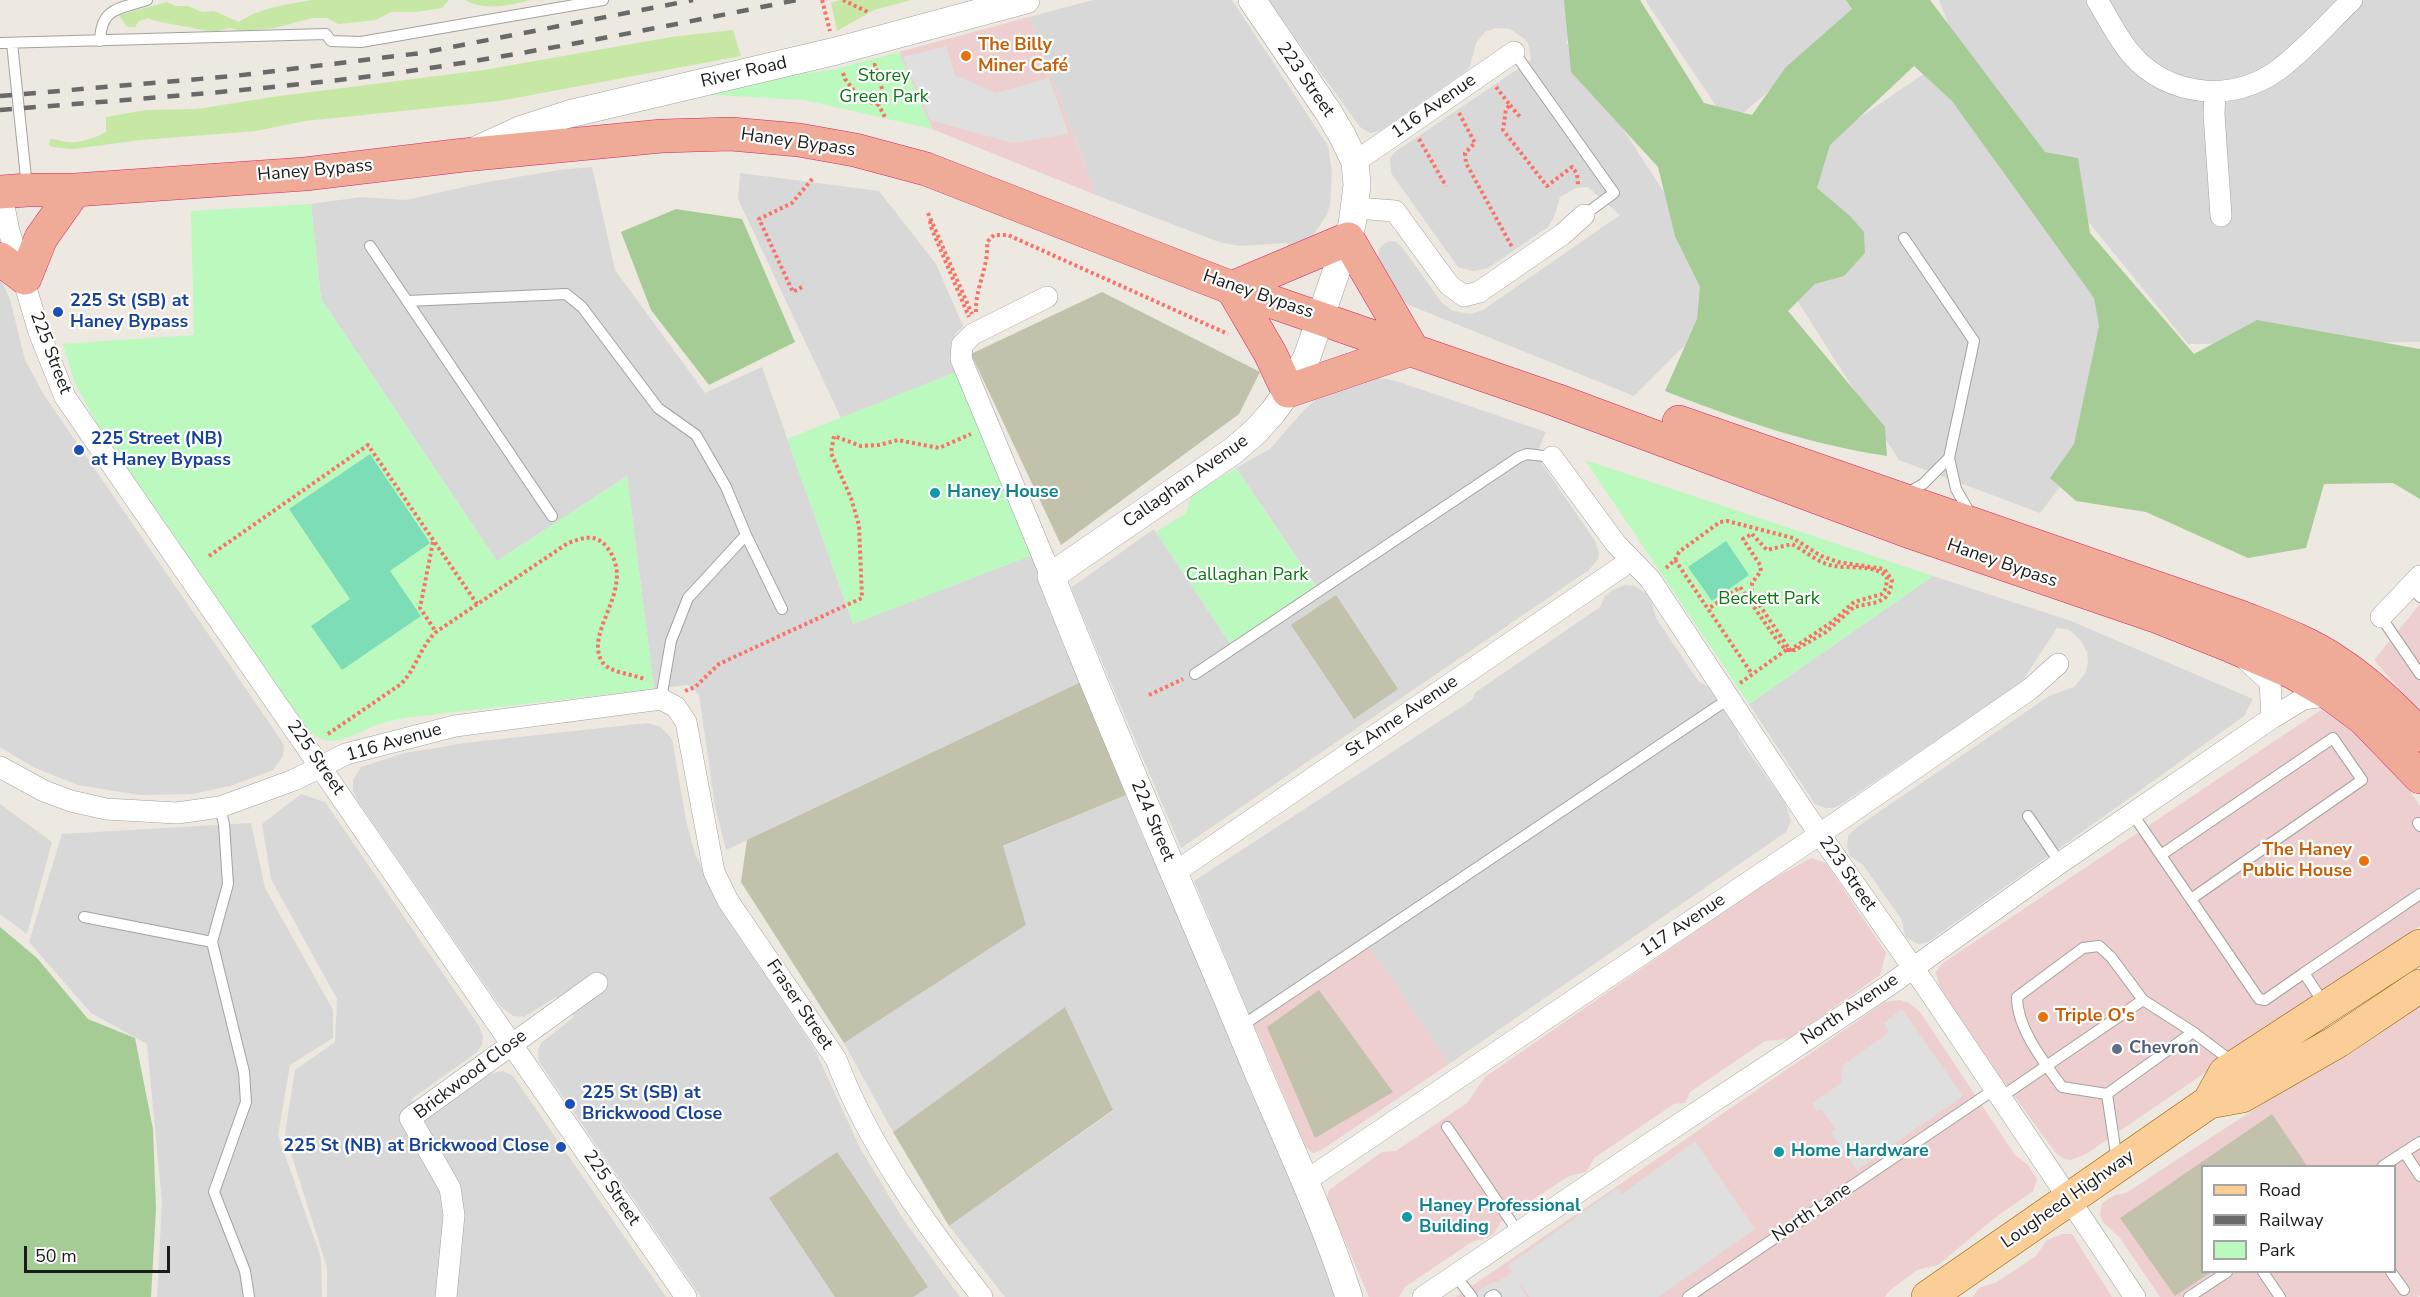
<!DOCTYPE html>
<meta charset="utf-8">
<style>
body{margin:0}
#map{position:relative;width:2420px;height:1297px;overflow:hidden;background:#ede8e0;font-family:"Nunito Sans",sans-serif}
canvas{display:block}
.legend{position:absolute;left:2201px;top:1165px;width:195px;height:108px;box-sizing:border-box;background:#fff;border:2px solid #a4a4a4;margin:0;padding:8px 10px;list-style:none;font-size:18px;color:#1b1b1b}
.legend li{display:flex;align-items:center;gap:12px;height:30px}
.legend b{width:30px;border:2px solid #a4a4a4}
.scale{position:absolute;left:24px;top:1246px;width:146px;height:27px;box-sizing:border-box;border:3px solid #1b1b1b;border-top:0;padding-left:8px;font-size:18px;line-height:21px;white-space:nowrap;color:#1b1b1b;-webkit-text-stroke:4px #fff;paint-order:stroke}
</style>
<div id="map">
<canvas width="2420" height="1297"></canvas>
<ul class="legend">
<li><b style="height:8px;background:#fbce97"></b>Road</li>
<li><b style="height:8px;background:#696969"></b>Railway</li>
<li><b style="height:16px;background:#bbf9bf"></b>Park</li>
</ul>
<div class="scale">50 m</div>
</div>
<script>
const c = document.querySelector('canvas').getContext('2d');
c.lineJoin = 'round';
function fill(path, color) { c.fillStyle = color; c.fill(path, 'evenodd'); }
function trace(path, color, width, dash) { c.strokeStyle = color; c.lineWidth = width; c.lineCap = dash ? 'butt' : 'round'; c.setLineDash(dash || []); c.stroke(path); }
function label(font, color, halo, rows, align = 'center') {
  c.font = font + ' "Nunito Sans",sans-serif'; c.lineWidth = 4.5; c.setLineDash([]); c.textBaseline = 'middle'; c.strokeStyle = halo; c.fillStyle = color; for (const [text, x, y, turn = 0] of rows) {
    c.save(); c.translate(x, y); c.rotate((+turn || 0) * Math.PI / 180); c.textAlign = isNaN(turn) ? turn : align; if (halo) c.strokeText(text, 0, 0); c.fillText(text, 0, 0); c.restore();
  }
}
const residential = new Path2D(`
 M1093 0H1232L1328 146 1332 172 1330 204 1327 215 1311 238 1291 250 1287 243 1239 246 1219 242 1096 195 1029 17Z
 M1268 0H1622L1599 14 1566 42 1743 313 1682 348 1634 396 1409 305 1402 299 1377 260 1380 248 1386 242 1395 241 1402 247 1442 303 1453 311 1471 314 1483 310 1620 215 1588 187 1576 188 1560 197 1554 217 1548 227 1488 268 1473 271 1458 267 1391 173 1390 158 1395 152 1531 60 1529 47 1526 40 1510 29 1496 28 1485 32 1476 43 1470 66 1466 71 1380 131 1370 133 1360 127Z
 M1645 0H1862L1867 7 1729 125Z
 M1939 0H2420V342L2188 344 2073 203 1950 28Z
 M1941 62 2119 306 2080 460 2040 513 1899 460 1735 203Z
 M592 167 615 270 705 393 762 367 853 624 1032 555 1081 682 726 850 715 806 699 695 693 688 687 685 654 689 627 476 497 561 321 299 311 204 361 197 406 200 482 183 559 170Z
 M740 173 879 191 936 264 963 326 955 334 951 347 952 360 956 372 841 418 738 199Z
 M0 278 10 299 25 360 44 395 281 740 284 746 283 756 273 770 230 786 192 794 139 795 78 785 35 768 0 747Z
 M1367 378 1387 379 1402 383 1546 432 1536 455 1595 541 1599 553 1598 559 1589 570 1181 848 1072 591V587L1154 529 1233 648 1319 590 1236 468 1270 449 1304 410 1321 395Z
 M1933 576 2071 621 2253 699 2244 716 1928 942 1918 944 1905 937 1902 920 1863 865 1850 856 1847 847 1848 836 1857 827 2049 696 2074 687 2085 674 2088 663 2087 652 2081 641 2070 630 2057 628 2021 683 1840 805 1833 808H1825L1815 804 1749 704Z
 M1625 585 1634 586 1647 594 1652 604 1656 618 1699 682 1711 688 1731 717 1741 741 1785 803 1791 821 1786 832 1449 1064 1366 942 1251 1019 1194 881 1472 700 1476 692 1600 607 1605 596 1611 591Z
 M647 723 661 727 672 739 686 820 695 854 731 925 814 1048 860 1148 903 1219 960 1297H701L539 1062 538 1051 541 1043 574 1017 556 997 524 1017 513 1016 500 1006 357 800 353 790V780L361 767 405 753 465 743Z
 M301 794 325 802 479 1026 483 1036 482 1045 476 1053 410 1100 439 1111 490 1074 503 1071 513 1076 666 1297H327V1268L285 1134 295 1070 335 1042 337 999 271 879 262 824Z
 M1126 795 1144 840 1153 852 1327 1263 1336 1297H1005L949 1226 1113 1111 1065 1008 893 1132 844 1043 1026 925 1002 847Z
 M0 804 52 842 27 934 0 914Z
 M251 823 265 888 333 1010V1038L290 1065 278 1135 321 1258 322 1297H157L162 1202 147 1044 91 1013 29 942 62 834Z`);
const commercial = new Path2D(`
 M1029 17 1096 195 932 129 899 52Z
 M2420 604V712L2374 660Z
 M2324 708 2389 760 2420 806V926L2086 1154 2071 1160 2064 1159 2055 1152 1999 1075 1940 988 1936 972 1943 963Z
 M1811 858 1826 863 1886 953 1880 975 1789 1039 1765 1041 1690 1092 1685 1103 1674 1104 1594 1158 1586 1172 1569 1176 1532 1200 1501 1222 1494 1233 1487 1238 1473 1241 1405 1287 1399 1297H1369L1327 1199 1329 1190 1382 1152 1396 1151 1467 1103 1485 1077 1767 882Z
 M1366 942 1449 1064 1320 1151 1313 1153 1306 1147 1251 1019Z
 M1900 1000 1909 1003 1920 1012 2015 1155 2028 1165 2037 1179 2033 1191 1992 1220 1938 1265 1917 1270 1890 1290 1885 1297H1456L1885 1002Z
 M2420 1001V1295L2417 1297H2160L2120 1238 2103 1222 2100 1214 2102 1203 2115 1195 2126 1193ZM2202 1166H2394V1272H2202Z
 M2062 1234H2072L2112 1297H1973L1979 1288 1997 1282 2036 1256 2047 1240Z`);
const construction = new Path2D(`
 M1102 292 1260 372 1239 414 1061 545 971 354Z
 M1336 595 1398 689 1354 719 1291 625Z
 M1081 682 1126 795 1003 846 1026 925 844 1043 741 882 747 840Z
 M1319 990 1393 1092 1315 1138 1267 1027Z
 M1065 1007 1113 1110 949 1226 893 1132Z
 M2272 1114 2307 1166H2202V1272H2211L2175 1296 2120 1218Z
 M837 1152 928 1287 913 1297H835L769 1198Z`);
const grass = new Path2D(`
 M312 0H449L442 8 417 12H391L376 20 338 24 327 18H312L275 28 241 31 230 28 214 32 155 21 148 18 139 21 135 27H127L119 15 167 2 175 6H188L202 12 214 11 239 22C261 7 286 5 312 0Z
 M465 0H530C509 6 485 11 465 0Z
 M840 0H911L874 10 837 31 831 3Z
 M733 30 741 56 499 101 305 121 256 131 141 140 73 149 52 147 49 145 50 139C58 139 62 142 68 142 81 143 95 138 106 132V117L146 110 197 109 272 97 484 70 671 37Z`);
const forest = new Path2D(`
 M1564 0H1640L1704 103 1752 115 1786 67 1852 9 1846 0H1930L2045 152 2078 158 2090 233 2194 354 2257 320 2420 349V499L2393 483 2324 484 2306 548 2248 558 2146 512 2076 501 2050 478 2074 444 2099 326 2094 298 1952 101 1914 66 1830 145 1817 188 1850 216 1864 232 1865 253 1844 276 1815 284 1788 311 1885 427 1887 456C1807 444 1740 420 1665 391L1697 319 1700 287 1675 236 1658 167 1571 72Z
 M676 209 742 219 795 342 709 385 651 310 621 232Z
 M0 927 37 958 88 1019 135 1038 153 1129 156 1209 151 1297H0Z`);
const park = new Path2D(`
 M899 52 932 129 804 100 697 94 768 78 832 70Z
 M311 204 321 299 497 561 627 476 654 689 404 718C394 720 385 722 376 725 352 735 327 753 307 728L97 424 75 383 63 344 194 335 191 211Z
 M956 372 1032 555 853 624 787 439Z
 M1585 460 1933 576 1749 704Z
 M1236 468 1319 591 1233 648 1156 532 1186 513 1191 495Z`);
const pitch = new Path2D(`
 M370 454 430 543 390 571 421 616 342 670 311 626 350 599 289 509Z
 M1726 541 1749 575 1712 601 1688 567Z`);
const parking = new Path2D(`
 M946 46 955 75 996 93 1049 78 1069 134 1013 143 930 120 903 57Z
 M1902 1009 1963 1096 1857 1170 1831 1133 1836 1129 1821 1109 1817 1112 1812 1103 1841 1083 1842 1066 1889 1032 1884 1023Z
 M1695 1141 1755 1229 1658 1297H1530L1517 1280 1527 1297H1468L1491 1283 1499 1281 1512 1273 1507 1266 1617 1188 1622 1194Z`);
const path = new Path2D(`
 M822 0 830 31
 M843 0 870 13
 M873 65H875L882 89 878 104 885 117
 M843 73 845 79 861 100 878 104
 M1496 87 1510 105 1506 109 1503 130 1547 186 1572 167 1577 174 1578 185
 M1510 105 1520 117
 M1459 113 1475 143 1465 153 1466 163 1512 247
 M1419 139 1446 186
 M928 213 972 314
 M930 221 931 227 969 317
 M802 287 793 292 759 219 792 203 813 178
 M976 312C975 288 989 267 987 242L994 235H1008L1228 334
 M1752 534 1767 550 1792 544C1807 552 1819 564 1835 566 1852 569 1874 564 1887 577L1886 588 1882 594 1854 602 1832 622 1790 650 1752 594V583L1761 571 1760 565 1743 539Z
 M433 542 420 608 436 632
 M209 556 368 445 477 604
 M1675 560 1752 674
 M1666 568 1675 560 1679 552 1720 522 1727 521 1793 538 1821 556 1838 562 1884 569 1892 580 1890 591 1886 597 1878 602 1854 607 1826 632 1795 650H1786L1777 640 1740 587 1708 609
 M1740 683 1786 650
 M685 691 695 687 719 664 862 598 859 525 851 498 831 453 834 436 861 446 879 445 898 440 939 448 971 434
 M1149 695 1183 679
 M328 734 401 684C416 669 420 647 436 632L568 543C582 538 595 533 606 546 639 586 585 628 601 660 608 674 633 673 646 680`);
const service = new Path2D(`
 M100 41C101 7 119 9 147 0
 M0 43 326 34 331 41 361 42 603 0
 M12 43 27 187
 M1514 52 1614 193 1584 215
 M1904 238 1974 341 1949 458 1956 489 1971 515
 M370 246 552 516
 M407 301 566 294 582 307 658 408 696 435 726 487 746 535 688 598 671 641 661 699
 M1906 494 1923 484 1949 458
 M746 535 782 609
 M2411 585 2420 597
 M2381 617 2420 674
 M1195 674 1519 457 1527 454 1552 457
 M220 807 224 824 228 884 212 942 244 1072 246 1102 214 1192 245 1271 249 1297
 M2132 813 2259 999 2265 1000 2304 973
 M2028 816 2060 863
 M2418 823 2420 826
 M2161 855 2333 738 2362 780 2191 899
 M84 917 212 942
 M2325 1005 2304 973 2420 894
 M1240 1027 1730 698
 M2107 1094 2062 1087C2044 1062 2017 1029 2017 997L2083 948 2099 946 2111 957 2143 1000
 M2001 1097 2143 1000 2193 1032 2234 1063
 M1447 1127 1518 1232
 M2404 1152 2420 1176
 M2117 1161 2107 1094 2193 1032
 M2383 1166 2420 1142
 M2263 1272 2280 1297
 M2391 1272 2404 1290
 M1455 1275 1472 1297
 M1490 1297 1494 1295 1496 1297
 M1688 1297 1995 1089
 M2189 1297 2227 1272`);
const minor = new Path2D(`
 M2097 0C2108 18 2118 39 2132 55 2169 97 2233 103 2278 70 2305 50 2328 23 2352 0
 M2215 92 2214 114 2221 216
 M1355 162 1514 52
 M1 192 9 231 39 332 65 397 686 1297
 M1356 208 1395 211 1449 285 1464 296 1479 292 1563 234 1584 215
 M1047 297 973 334 962 345 961 359 1051 576
 M1552 457 1616 544 1650 579 1807 816 1925 985 2135 1297
 M2381 617 2420 576
 M2246 660 2270 682 2272 718
 M0 767 44 791 71 801 106 809 177 813 220 807 294 780 346 754 455 726 661 699 676 707 686 722 714 872 728 901 836 1059C869 1147 925 1223 982 1297
 M1174 873 1630 561
 M1304 1182 1820 834 2030 689 2058 664
 M446 1297 454 1215 450 1188 410 1118 597 983
 M1423 1297 1649 1144 1888 986 2060 863 2272 718 2303 699 2332 695`);
const tertiary = new Path2D(`
 M1252 0 1329 113 1343 137 1355 162 1357 185 1352 225 1307 357 1288 391 1273 412 1256 431 1233 451 1051 576C1116 742 1189 905 1257 1070 1289 1145 1324 1219 1349 1297
 M476 150 522 129 569 114 836 51 1026 0`);
const primary = new Path2D(`
 M2209 1102 2225 1073 2420 946
 M1928 1297 2209 1102 2242 1096 2338 1041 2420 986`);
const trunk = new Path2D(`
 M0 192 27 190H75L305 174 464 155 662 136 731 134 799 140 855 150 926 169 1232 288 1556 400 1913 533 2158 617 2231 646 2292 672 2332 695 2364 719 2420 777
 M0 259 25 278 41 238 75 190
 M1232 288 1348 239 1412 349
 M1232 288 1270 353 1288 391 1412 349
 M1679 422 2241 617C2274 630 2308 642 2337 662 2368 682 2395 708 2420 735`);
const rail = new Path2D(`
 M0 96 234 76 421 53 693 0
 M0 110C134 99 269 90 403 72 534 53 667 26 797 0`);
const markers = [
 [966,56,6,"#e8710a"],
 [58,312,6,"#1a4fb4"],
 [79,450,6,"#1a4fb4"],
 [935,493,6,"#0f9aa8"],
 [2364,861,6,"#e8710a"],
 [2043,1017,6,"#e8710a"],
 [2117,1049,6,"#5c6f8a"],
 [570,1104,6,"#1a4fb4"],
 [561,1147,6,"#1a4fb4"],
 [1779,1152,6,"#0f9aa8"],
 [1407,1217,6,"#0f9aa8"]
];
const foodNames = [
 ["The Billy",978,46],
 ["Miner Café",978,67],
 ["The Haney",2352,851,"right"],
 ["Public House",2352,872,"right"],
 ["Triple O's",2055,1017]
];
const streetNames = [
 ["River Road",744,73,-13],
 ["223 Street",1305,80,55],
 ["116 Avenue",1434,107,-35],
 ["Haney Bypass",798,143,8],
 ["Haney Bypass",315,171,-5],
 ["Haney Bypass",1258,295,19],
 ["225 Street",50,353,69],
 ["Callaghan Avenue",1186,482,-35],
 ["Haney Bypass",2002,564,19],
 ["St Anne Avenue",1402,717,-34],
 ["116 Avenue",394,743,-16],
 ["225 Street",315,758,55],
 ["224 Street",1152,821,67],
 ["223 Street",1847,874,55],
 ["117 Avenue",1683,926,-34],
 ["Fraser Street",799,1005,56],
 ["North Avenue",1850,1010,-34],
 ["Brickwood Close",471,1075,-37],
 ["225 Street",611,1188,56],
 ["Lougheed Highway",2068,1200,-35],
 ["North Lane",1812,1213,-34]
];
const parkNames = [
 ["Storey",884,77],
 ["Green Park",884,98],
 ["Callaghan Park",1247,576],
 ["Beckett Park",1769,600]
];
const transitNames = [
 ["225 St (SB) at",70,302],
 ["Haney Bypass",70,323],
 ["225 Street (NB)",91,440],
 ["at Haney Bypass",91,461],
 ["225 St (SB) at",582,1094],
 ["Brickwood Close",582,1115],
 ["225 St (NB) at Brickwood Close",549,1147,"right"]
];
const cultureNames = [
 ["Haney House",947,493],
 ["Home Hardware",1791,1152],
 ["Haney Professional",1419,1207],
 ["Building",1419,1228]
];
const serviceNames = [
 ["Chevron",2129,1049]
];
fill(residential, '#d9d8d8');
fill(commercial, '#eecfcf');
fill(construction, '#c1c1ac');
fill(grass, '#c7e8a5');
fill(forest, '#a6cc95');
fill(park, '#bbf9bf');
fill(pitch, '#7dddb6');
fill(parking, '#dfdfdf');
trace(service, '#a2a2a2', 12);
trace(minor, '#a2a2a2', 22);
trace(tertiary, '#a2a2a2', 28);
trace(primary, '#915f01', 34);
trace(trunk, '#d42463', 34);
trace(path, '#f97265', 4, [3, 3]);
trace(service, '#fff', 10);
trace(minor, '#fff', 21);
trace(tertiary, '#fff', 27);
trace(primary, '#fbce97', 33);
trace(trunk, '#f0aa98', 33);
trace(rail, '#696969', 4.5, [12, 12]);
for (const [x, y, r, color] of markers) { const dot = new Path2D(); dot.arc(x, y, r, 0, 2 * Math.PI); c.fillStyle = color; c.fill(dot); trace(dot, '#fff', 2); }
label('bold 18px', '#c56008', '#fff', foodNames, 'left');
label('18px', '#1b1b1b', '#fff', streetNames);
label('18px', '#0b7712', '#fff', parkNames);
label('bold 18px', '#164399', '#fff', transitNames, 'left');
label('bold 18px', '#0d838f', '#fff', cultureNames, 'left');
label('bold 18px', '#4e5e75', '#fff', serviceNames, 'left');
</script>
